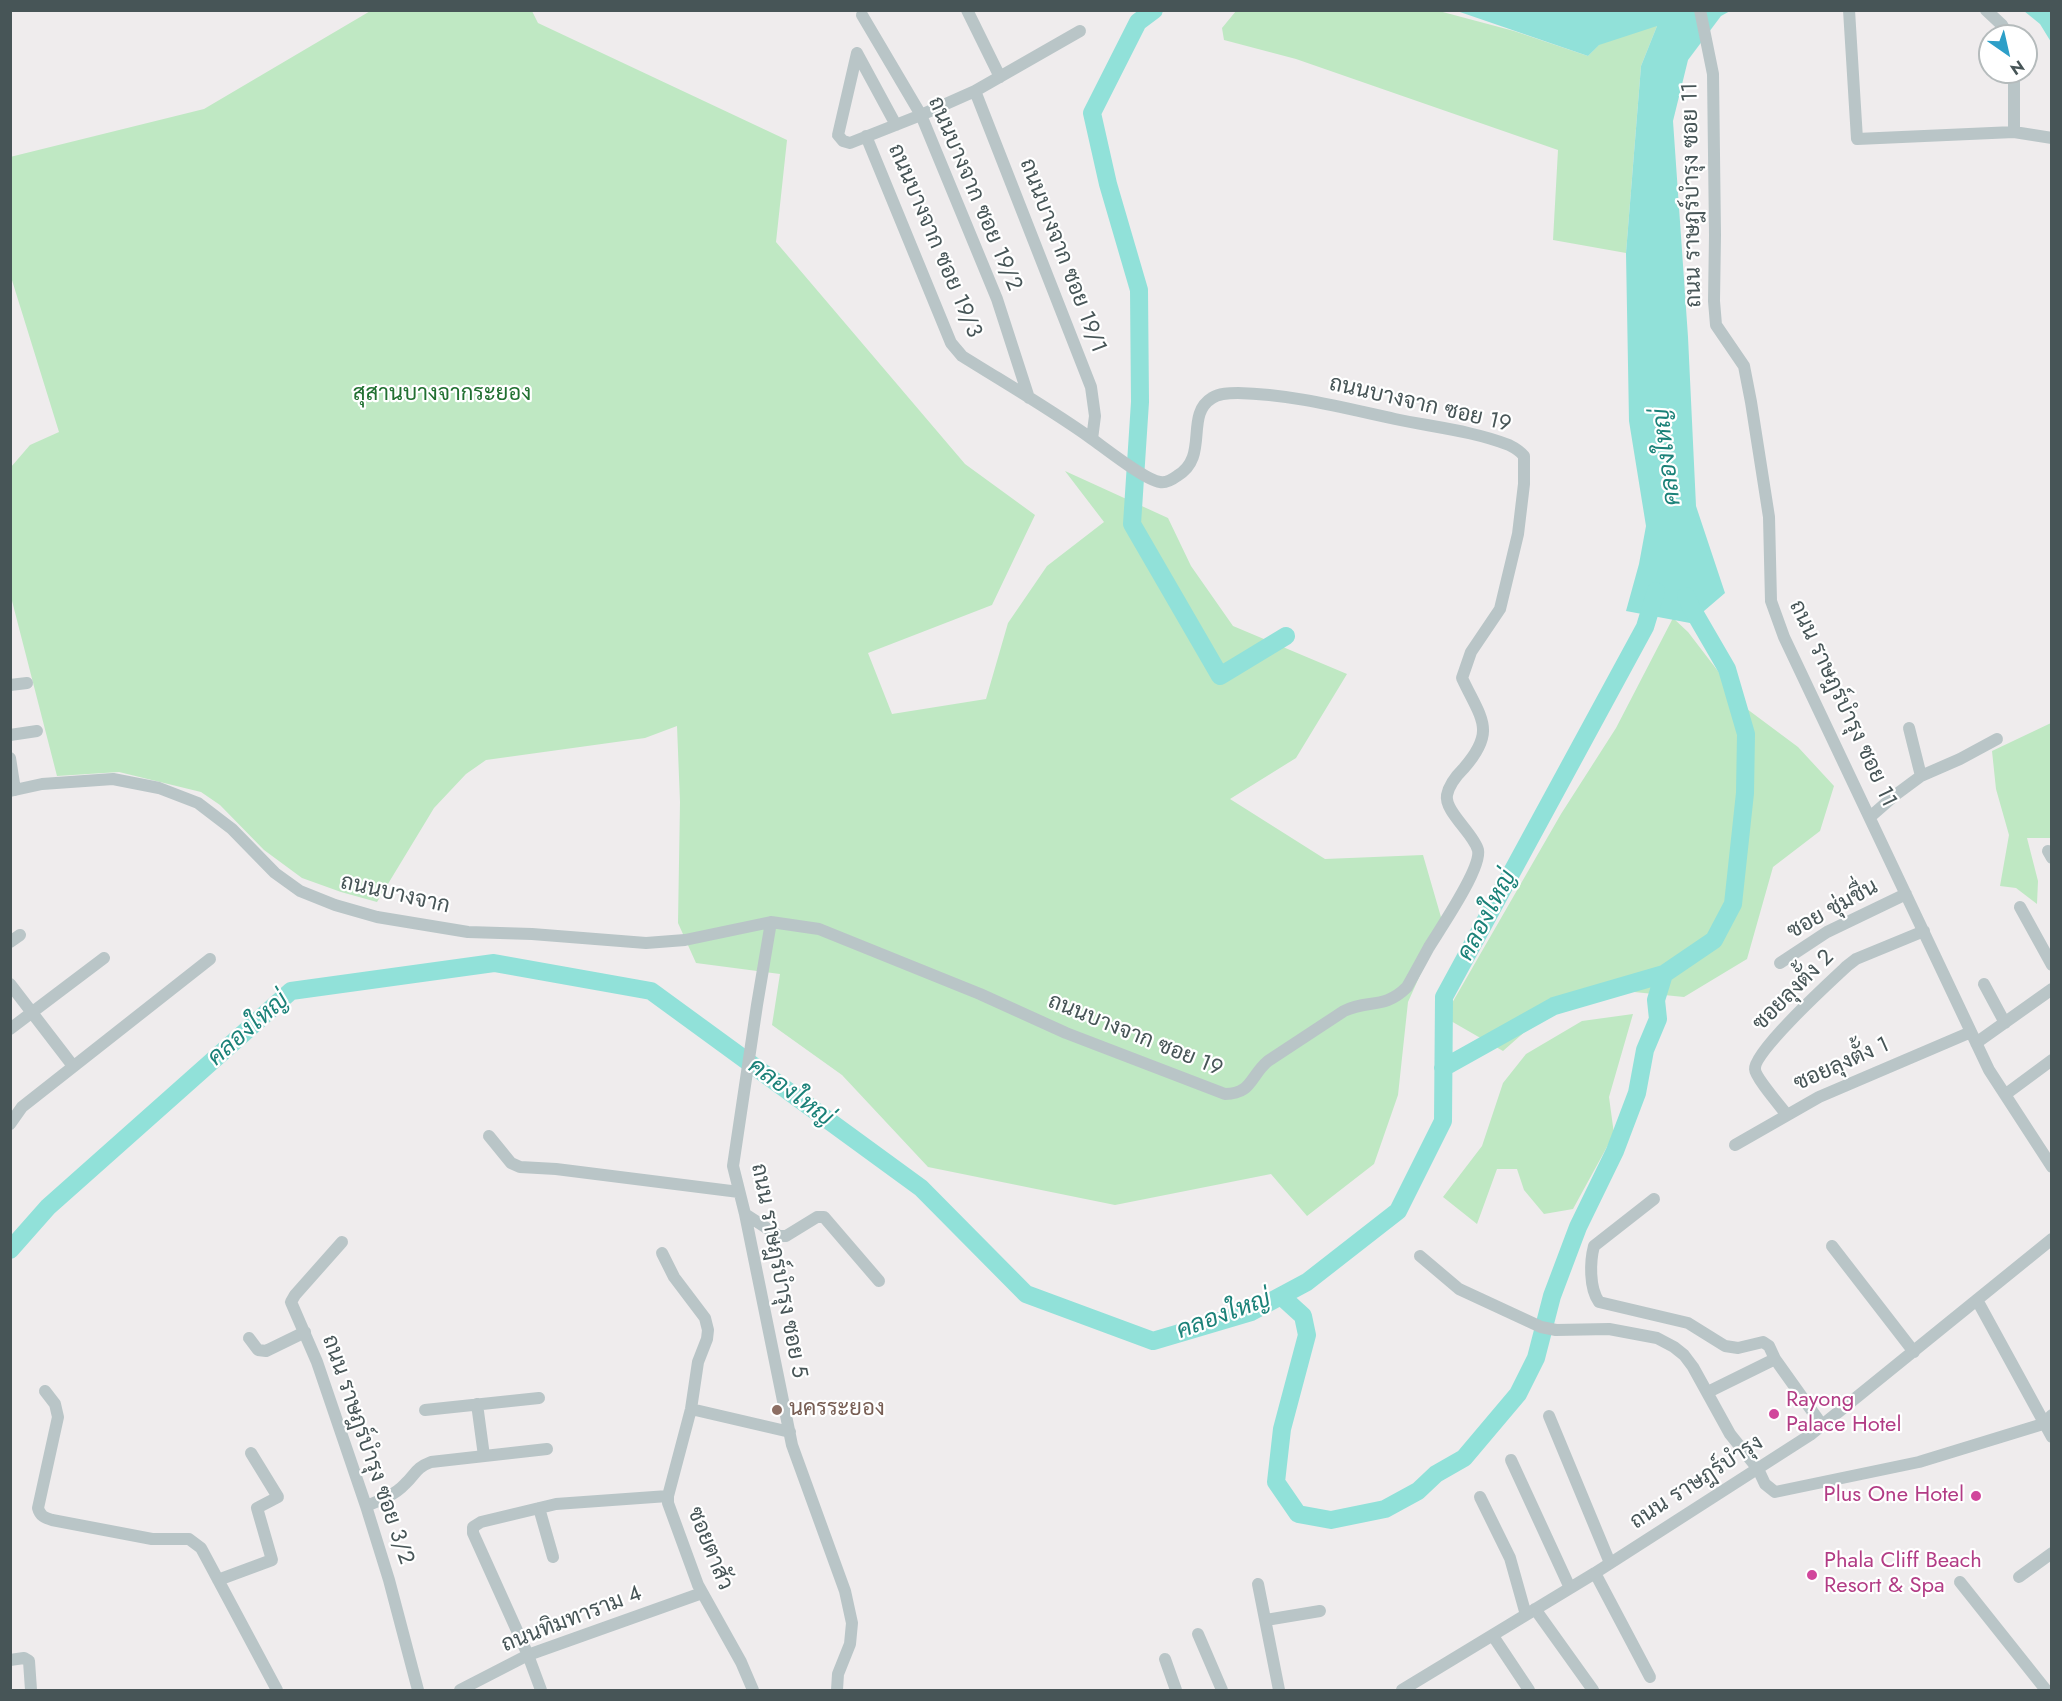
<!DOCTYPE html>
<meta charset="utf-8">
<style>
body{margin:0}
#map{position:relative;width:2062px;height:1701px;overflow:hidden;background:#efeced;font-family:Jost,sans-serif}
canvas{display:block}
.frame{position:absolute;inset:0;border:12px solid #475557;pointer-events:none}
.north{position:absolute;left:1978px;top:24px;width:60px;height:60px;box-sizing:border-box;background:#fff;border:2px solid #b5bbbc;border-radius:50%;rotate:146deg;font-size:16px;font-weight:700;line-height:24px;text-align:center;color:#475557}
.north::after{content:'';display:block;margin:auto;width:21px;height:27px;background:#2d9fc8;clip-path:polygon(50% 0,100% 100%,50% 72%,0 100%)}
</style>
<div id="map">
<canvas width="2062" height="1701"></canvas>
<div class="frame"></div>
<div class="north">N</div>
</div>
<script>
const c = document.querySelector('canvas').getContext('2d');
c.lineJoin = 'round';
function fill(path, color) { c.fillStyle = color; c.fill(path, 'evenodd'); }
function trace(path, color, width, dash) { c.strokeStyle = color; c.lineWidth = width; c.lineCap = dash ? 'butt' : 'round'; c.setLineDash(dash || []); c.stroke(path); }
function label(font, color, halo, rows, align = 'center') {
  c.font = font + ' Jost,Sarabun,sans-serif'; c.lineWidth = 4.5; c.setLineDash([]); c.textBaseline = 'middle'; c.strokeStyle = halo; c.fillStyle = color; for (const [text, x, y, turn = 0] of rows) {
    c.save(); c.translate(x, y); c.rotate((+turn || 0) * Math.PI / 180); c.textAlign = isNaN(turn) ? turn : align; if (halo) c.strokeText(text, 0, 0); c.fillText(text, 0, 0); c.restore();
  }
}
const green = new Path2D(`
 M372 10 532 11 538 23 787 140 776 242 965 464 1035 515 992 605 868 653 892 714 986 699 1008 623 1047 566 1104 522 1065 471 1168 518 1191 566 1233 626 1347 674 1296 758 1230 799 1325 859 1423 855 1443 924 1408 1002 1398 1095 1374 1164 1307 1216 1271 1174 1115 1205 928 1167 842 1075 772 1025 780 974 696 963 678 923 680 802 677 726 645 738 486 760 466 774 434 808 377 902 341 892 302 878 264 850 220 805 201 792 119 772 57 776 11 597V467L30 445 59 432 11 277 10 157 204 109Z
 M1236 11H1439L1514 31 1588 56 1613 30 1663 11 1641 66 1626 253 1553 240 1558 150 1296 59 1224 40 1222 28Z
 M1673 618 1688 632 1747 709 1798 747 1834 786 1820 831 1773 867 1747 959 1684 997 1614 990 1580 993 1554 1006 1503 1051 1444 1017 1561 814 1616 728Z
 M2051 723V838H2027L2038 881 2037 904 2016 888 2000 886 2009 835 1996 789 1992 751Z
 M1633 1014 1609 1097 1614 1134 1573 1209 1544 1214 1524 1190 1517 1169H1497L1477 1224 1443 1197 1482 1146 1503 1083 1526 1054 1582 1021Z`);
const water = new Path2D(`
 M1457 11H1730L1721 16 1688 60 1673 121 1688 337 1696 506 1725 593 1690 623 1626 611 1639 564 1646 526 1629 421 1626 253 1641 66 1657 26 1599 45 1588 56Z
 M2024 11H2051V42L2040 24Z`);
const river = new Path2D(`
 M1154 10 1138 22 1092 113 1108 184 1139 290 1140 402 1132 524 1220 676 1286 636
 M1443 1068 1554 1006 1664 974 1714 940 1733 904 1745 793 1746 734 1727 669 1691 607 1686 596
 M10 1250 48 1207 291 991 494 963 651 991 921 1188 1026 1294 1153 1341 1251 1312 1307 1282 1398 1211 1443 1121 1444 997 1645 627 1656 591
 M1281 1296 1303 1316 1307 1335 1282 1429 1276 1482 1298 1514 1331 1520 1385 1509 1418 1491 1436 1474 1464 1458 1518 1394 1536 1358 1552 1296 1578 1227 1615 1151 1637 1093 1645 1050 1658 1019 1656 1000 1664 974`);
const minor = new Path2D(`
 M967 10 1000 77
 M1700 10 1713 74 1715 235 1714 301 1716 325 1744 366 1751 402 1769 517 1771 601 1784 637 1989 1070 2052 1167
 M1849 10 1857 139 2014 132 2052 138
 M1986 10 2002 25 2009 36
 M862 15 921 115 997 299 1029 398
 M857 53 838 135 843 141 850 143 921 115 975 91 1080 31
 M857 53 896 125
 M2014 72V132
 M975 91 1091 387 1095 416 1092 439
 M10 685 27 683
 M1909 728 1921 776
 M10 735 37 731
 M10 758 15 790
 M10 791 42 784 113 779 159 788 198 803 232 829 275 873 300 891 335 905 377 917 468 932 532 934 646 943 685 940 771 922 819 929 980 994 1066 1033 1225 1094C1252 1094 1250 1076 1268 1061L1344 1011C1368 999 1384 1010 1407 987 1415 973 1422 960 1429 947 1440 929 1482 868 1478 850 1474 834 1444 811 1447 795 1449 785 1457 775 1464 768 1497 730 1481 719 1462 678L1471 652 1500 609 1518 534 1524 484V456C1520 451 1515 448 1509 445 1473 431 1433 427 1395 419 1344 408 1291 394 1238 393 1230 393 1219 393 1212 398 1184 415 1210 457 1177 476 1173 479 1166 483 1160 482 1145 480 1106 449 1092 439 1050 409 1005 383 962 356L951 343 866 136
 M1870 817 1894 796 1921 776 1960 759 1997 739
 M2048 851 2052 858
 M2020 907 2052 965
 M771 922 757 1005 733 1166 745 1214 792 1445 845 1591 852 1623 850 1644 838 1674 837 1690
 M10 942 20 935
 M1780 963 1827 932 1906 894
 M10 984 73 1066
 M1984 984 2005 1023
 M10 1029 104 958
 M1976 1043 2052 989
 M2006 1094 2052 1060
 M1787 1115C1781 1107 1755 1077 1755 1069 1753 1052 1832 980 1847 966L1856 959 1924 931
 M10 1124 22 1107 210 959
 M489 1136 511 1163 520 1167 556 1169 739 1192
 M1735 1145 1819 1097 1971 1032
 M1654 1199 1594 1246C1590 1261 1589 1288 1599 1302L1688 1323 1725 1346 1738 1348 1763 1342 1769 1346 1775 1359
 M745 1214 779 1236H786L817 1217H824L879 1281
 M342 1242 295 1295 291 1302 317 1362 366 1506 389 1580 418 1690
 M1832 1246 1914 1352
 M662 1253 674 1277 705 1318 708 1330 707 1339 698 1362 691 1409 668 1496V1503L698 1585 741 1662 753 1690
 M1420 1256 1459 1289 1541 1327 1556 1330 1609 1329 1657 1338 1674 1347 1684 1355 1693 1367 1730 1434 1758 1469 1765 1484 1775 1492 1919 1462 2043 1424 2052 1415
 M1977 1300 2052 1437
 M249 1338 258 1350 266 1351 305 1332
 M45 1391 55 1404 58 1417 38 1508C40 1516 45 1518 52 1520L152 1539H189L201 1548 208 1561 277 1690
 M1708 1392 1775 1359 1822 1425
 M477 1404 484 1456
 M691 1409 790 1432
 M425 1410 539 1398
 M1549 1416 1610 1563
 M1511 1460 1570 1588
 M1480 1497 1510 1558 1526 1615
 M366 1506C379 1501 395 1495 405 1484 416 1474 415 1468 431 1462L547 1449
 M539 1508 553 1557
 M1595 1573 1650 1677
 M2019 1577 2052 1553
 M218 1580 272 1560 257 1508 278 1497 251 1453
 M1960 1582 2046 1690
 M1258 1584 1279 1690
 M1535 1609 1593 1690
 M1266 1620 1320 1611
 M1198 1634 1222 1690
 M1493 1636 1529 1690
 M1165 1659 1176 1690
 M10 1660 24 1658 29 1661 31 1690
 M460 1690 528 1655 702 1593
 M541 1690 528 1655 473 1533V1527L481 1522 556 1504 668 1496
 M1402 1690 1595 1573 1810 1435 2052 1239`);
const markers = [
 [777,1410,6,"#8d6e63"],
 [1774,1414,6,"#d1479c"],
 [1976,1496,6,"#d1479c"],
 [1812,1575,6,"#d1479c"]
];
const streetNames = [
 ["ถนนบางจาก ซอย 19/2",974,194,67],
 ["ถนน ราษฎร์บำรุง ซอย 11",1693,195,-91],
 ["ถนนบางจาก ซอย 19/3",934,241,67],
 ["ถนนบางจาก ซอย 19/1",1062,256,69],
 ["ถนนบางจาก ซอย 19",1420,405,13],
 ["ถนน ราษฎร์บำรุง ซอย 11",1842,704,65],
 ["ถนนบางจาก",395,895,13],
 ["ซอย ชุ่มชื่น",1833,910,-29],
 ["ซอยลุงตั้ง 2",1794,991,-45],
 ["ถนนบางจาก ซอย 19",1135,1036,22],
 ["ซอยลุงตั้ง 1",1842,1065,-24],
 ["ถนน ราษฎร์บำรุง ซอย 5",778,1271,79],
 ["ถนน ราษฎร์บำรุง ซอย 3/2",367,1450,71],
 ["ถนน ราษฎร์บำรุง",1697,1483,-33],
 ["ซอยตาสัว",709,1549,68],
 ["ถนนทิมทาราม 4",572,1620,-21]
];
const parkNames = [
 ["สุสานบางจากระยอง",442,395]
];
const hotelNames = [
 ["Rayong",1786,1401],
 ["Palace Hotel",1786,1426],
 ["Plus One Hotel",1964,1496,"right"],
 ["Phala Cliff Beach",1824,1562],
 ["Resort & Spa",1824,1587]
];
const educationNames = [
 ["นครระยอง",789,1410]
];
const waterNames = [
 ["คลองใหญ่",1668,457,-97],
 ["คลองใหญ่",1488,916,-62],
 ["คลองใหญ่",249,1030,-41],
 ["คลองใหญ่",790,1093,36],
 ["คลองใหญ่",1224,1316,-20]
];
fill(green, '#bfe8c3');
fill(water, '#91e1d9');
trace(river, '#91e1d9', 18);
trace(minor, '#b9c5c7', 12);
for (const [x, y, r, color] of markers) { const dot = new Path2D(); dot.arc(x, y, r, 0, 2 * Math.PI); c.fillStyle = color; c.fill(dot); trace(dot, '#fff', 2); }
label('22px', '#475557', '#fff', streetNames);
label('22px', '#217031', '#fff', parkNames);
label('22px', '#b23c85', '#fff', hotelNames, 'left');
label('22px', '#785e54', '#fff', educationNames, 'left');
label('italic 24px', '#1a8178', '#fff', waterNames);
</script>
